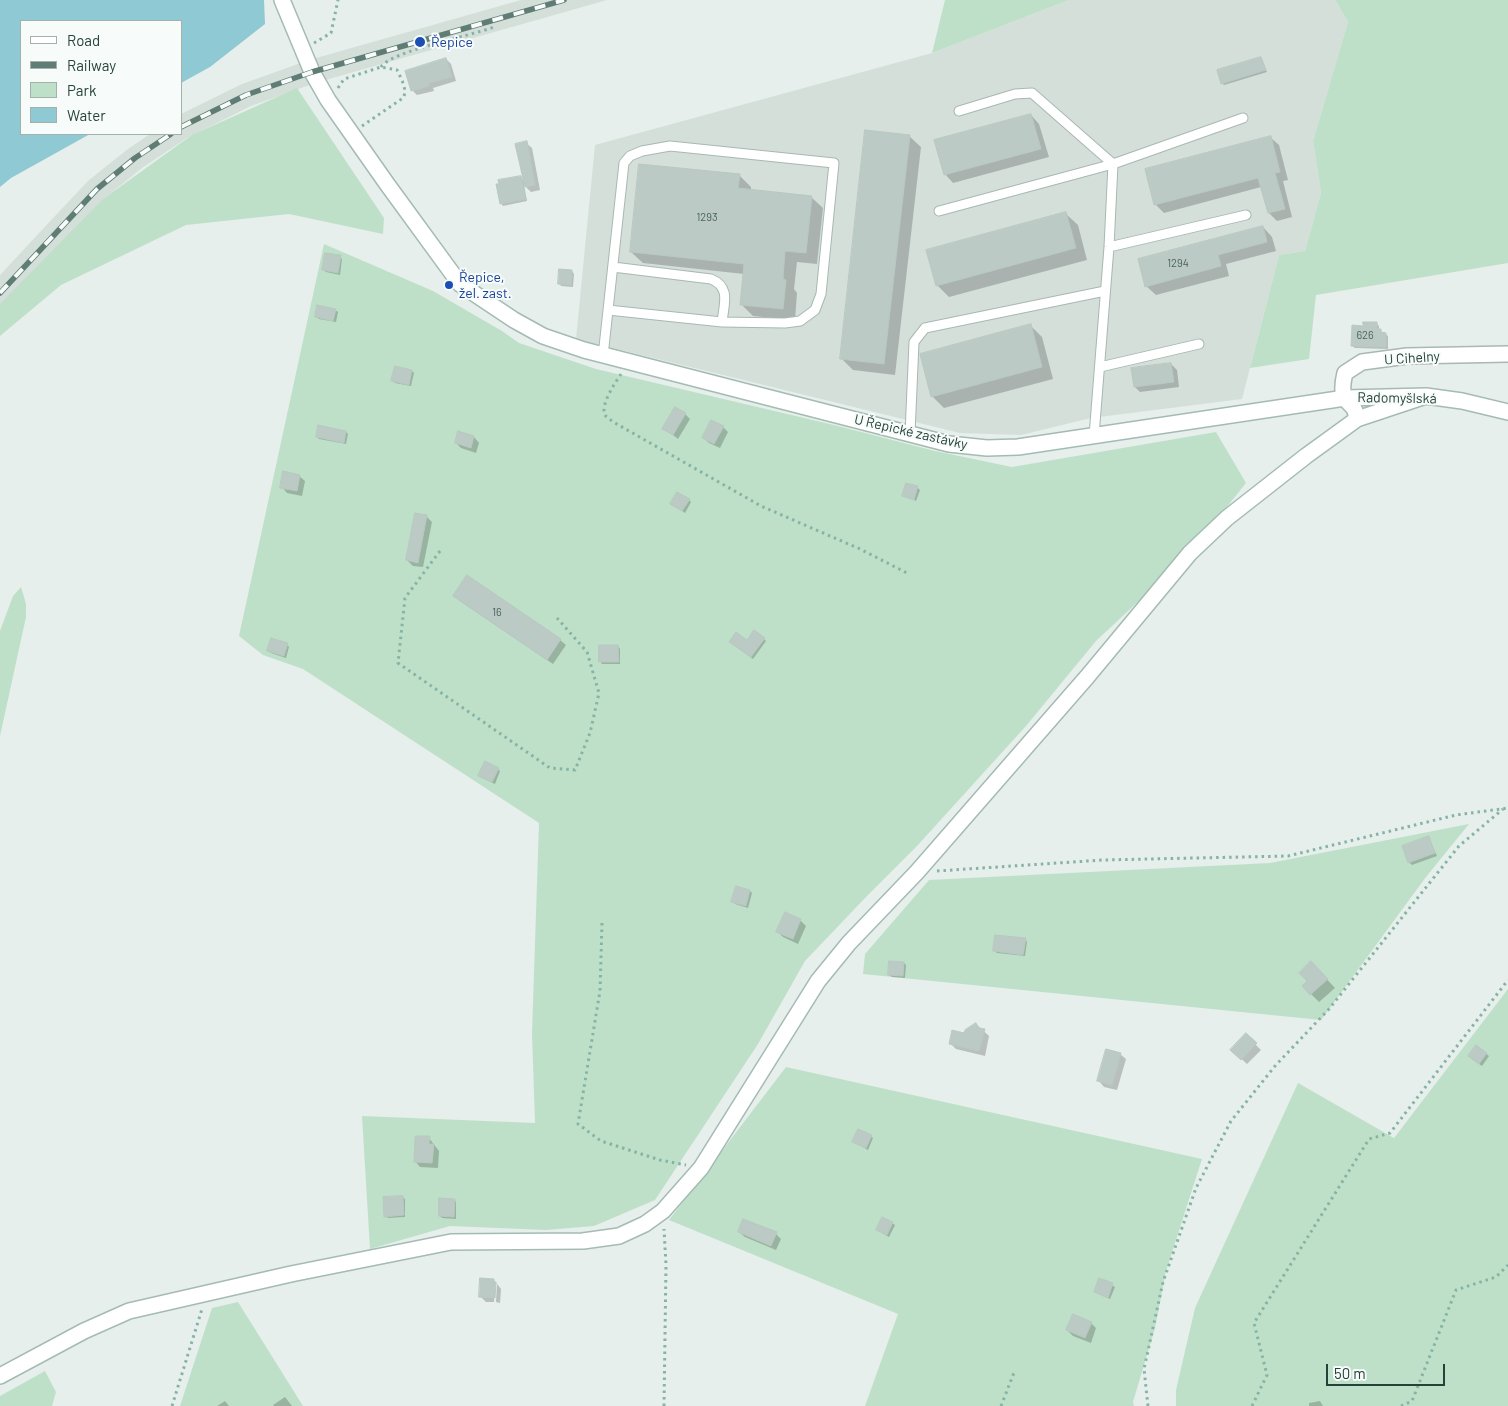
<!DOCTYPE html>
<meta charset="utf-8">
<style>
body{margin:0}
#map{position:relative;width:1508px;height:1406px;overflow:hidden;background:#e6efeb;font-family:Barlow,sans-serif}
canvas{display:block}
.legend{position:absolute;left:20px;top:20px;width:162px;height:115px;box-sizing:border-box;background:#f7fbf9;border:1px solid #a3b1ad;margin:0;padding:6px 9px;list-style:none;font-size:15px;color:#24423a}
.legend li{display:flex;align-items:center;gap:10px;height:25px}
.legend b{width:25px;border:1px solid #a3b1ad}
.scale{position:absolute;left:1326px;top:1364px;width:119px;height:22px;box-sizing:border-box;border:2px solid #24423a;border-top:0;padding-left:6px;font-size:15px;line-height:18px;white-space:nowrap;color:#24423a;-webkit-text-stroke:4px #f7fbf9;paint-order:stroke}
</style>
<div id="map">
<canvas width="1508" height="1406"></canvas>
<ul class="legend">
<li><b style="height:6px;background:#fff"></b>Road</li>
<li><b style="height:6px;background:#5f7d75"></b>Railway</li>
<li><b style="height:14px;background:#bfe0c8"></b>Park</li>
<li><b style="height:14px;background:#8ec9d4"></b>Water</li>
</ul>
<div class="scale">50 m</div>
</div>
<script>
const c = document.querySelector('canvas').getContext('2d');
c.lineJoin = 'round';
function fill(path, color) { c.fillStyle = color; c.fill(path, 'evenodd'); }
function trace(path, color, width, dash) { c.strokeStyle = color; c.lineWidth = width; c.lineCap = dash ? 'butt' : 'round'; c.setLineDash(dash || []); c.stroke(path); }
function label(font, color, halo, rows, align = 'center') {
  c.font = font + ' Barlow,sans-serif'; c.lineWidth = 4; c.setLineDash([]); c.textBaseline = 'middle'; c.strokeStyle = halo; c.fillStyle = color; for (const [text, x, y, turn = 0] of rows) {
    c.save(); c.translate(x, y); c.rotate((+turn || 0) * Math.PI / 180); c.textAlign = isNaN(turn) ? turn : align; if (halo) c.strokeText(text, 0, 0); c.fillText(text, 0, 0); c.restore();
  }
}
const built = new Path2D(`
 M521 0H607L315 83 251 106 187 138 142 168 105 198 0 311V275L55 216 89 180 128 149 150 134H181V114L242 84 309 60Z
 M1069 0H1335L1348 22 1313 141 1321 193 1305 251 1279 255 1242 399 1091 418 1021 435 960 433 576 339 595 145 932 53Z`);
const green = new Path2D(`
 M945 0H1069L932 53Z
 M1335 0H1508V263L1316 295 1309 359 1250 368 1279 255 1305 251 1321 193 1313 141 1348 22Z
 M297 88 384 218 383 234 289 214 186 225 61 285 0 336V304L103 199 192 135Z
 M324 244 433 291 502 331 519 343 596 369 834 425 935 451 1012 467 1216 432 1246 483 1190 553 1096 641 1026 726 917 846 866 897 805 961 758 1044 655 1200 594 1226 546 1230 450 1226 370 1249 362 1116 535 1123 532 1033 539 823 303 669 263 655 239 636Z
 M21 587 26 604V617L0 736V631L13 596Z
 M1469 824 1426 877 1321 1020 863 974 865 954 929 880 1270 863Z
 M1508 989V1406H1176V1390L1195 1308 1298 1083 1394 1138Z
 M786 1067 1202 1159 1166 1271 1155 1328 1133 1402 1134 1406H865L898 1314 669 1220Z
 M238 1302 303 1406H180L212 1308Z
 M45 1371 56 1392 52 1406H0V1396Z`);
const water = new Path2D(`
 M0 0H264L265 24 210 67 181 83V21H21V134H90L11 178 0 187Z`);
const shadow = new Path2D(`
 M1261 58 1267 72 1224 85 1222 83Z
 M446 59 451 64 456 81 433 88 434 91 417 95 412 90Z
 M1031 115 1039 124 1049 157 953 183 945 174Z
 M909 136 921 147 895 375 853 370 841 358Z
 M1270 137 1279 145 1288 180 1283 181 1292 217 1277 221 1269 213 1261 187 1164 213 1156 205Z
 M526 143 532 148 540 190 531 192 524 185 527 201 503 206 501 203 521 177 524 181Z
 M739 175 751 187V191L811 197 823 208 817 264 797 262 794 289 797 293 795 320 753 316 741 304 744 274 643 263 631 252Z
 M1066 214 1078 225 1087 260 949 297 937 285Z
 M1263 227 1272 237 1276 251 1226 264 1229 276 1156 295 1146 286Z
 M340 257 342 259 340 275 326 272 324 270Z
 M572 271 574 274 573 287 561 286 559 283Z
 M335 310 338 312 336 322 319 319 316 317Z
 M1377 324 1379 326V330L1388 336V349L1355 348 1352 346 1364 327Z
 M1030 325 1042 337 1053 379 944 408 932 396Z
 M1171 364 1177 370 1179 387 1140 392 1135 387Z
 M412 371 414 373 411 386 395 383 393 380Z
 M685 414 690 419 678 439 664 428Z
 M723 427 728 432 720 448 709 443 703 437Z
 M346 432 348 434 346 444 319 439 317 437Z
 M474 437 479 443 476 453 461 448 456 443Z
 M299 476 305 481 302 496 287 493 282 487Z
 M917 487 920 490 916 501 904 495Z
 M689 500 691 502 685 513 672 504Z
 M426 516 432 522 423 567 413 566 407 560Z
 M454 596 560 640 566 645 553 664 460 601Z
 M764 639 766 641 753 659 733 644Z
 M287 644 289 647 286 658 271 653 268 651Z
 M618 646 620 649V664H602L600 661Z
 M498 769 500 771 495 784 482 778Z
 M1428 837 1437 856 1412 865 1409 862Z
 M750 891 752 893 748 908 735 904 733 901Z
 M785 914 801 921 806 926 798 944 783 937 778 932Z
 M1025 939 1027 942 1025 956 997 953 994 950Z
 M904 963 906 965 905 978 892 977 889 975Z
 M1320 972 1335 988 1319 1002 1303 986Z
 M976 1024 989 1036 985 1056 956 1049 950 1043 965 1034Z
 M1246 1035 1261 1050 1247 1064 1232 1050Z
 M1477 1047 1489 1056 1482 1066 1472 1059Z
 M1120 1054 1126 1059 1117 1090 1104 1087 1099 1081Z
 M871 1136 873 1138 868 1150 854 1142Z
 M429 1138 439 1151 438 1168 420 1167 415 1161Z
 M402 1197 405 1199V1217L388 1218 385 1216Z
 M454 1200 456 1202V1219L442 1218 440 1216Z
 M892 1223 895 1225 889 1237 877 1230Z
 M739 1232 776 1234 781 1239 776 1250 745 1237Z
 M1100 1279 1115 1287 1110 1299 1095 1292Z
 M493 1280 497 1284H495L494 1302H486L480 1296Z
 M497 1284 501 1289 500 1303 496 1302Z
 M1091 1323 1096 1328 1091 1343 1073 1336 1067 1330Z
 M285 1397 292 1406H274L273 1405Z
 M225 1401 229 1406H217Z
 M1320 1401 1323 1406H1309V1403Z`);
const building = new Path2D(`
 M1261 57 1266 70 1221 84 1217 70Z
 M446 58 452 77 429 83V86L411 91 405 71Z
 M1031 114 1041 149 944 175 934 140Z
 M865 130 910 135 884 364 840 359Z
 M1271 136 1280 172 1275 173 1285 209 1268 213 1258 178 1154 205 1145 169Z
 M527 141 535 185 525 187 515 144Z
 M639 164 740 174 738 188 812 196 806 253 785 251 783 279 786 280 783 309 740 305 744 264 630 252Z
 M521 176 526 199 500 204 496 184H499L498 180Z
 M1066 212 1076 248 936 286 926 250Z
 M1263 226 1267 242 1218 255 1221 266 1145 287 1138 259Z
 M325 253 341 255 338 273 322 270Z
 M559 269 572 270 571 285 558 284Z
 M317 305 336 309 333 321 315 317Z
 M1363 322H1377V329H1381V332L1386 333V347L1351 346 1352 325 1363 326Z
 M1031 324 1042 367 931 397 920 354Z
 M1171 363 1174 382 1134 387 1131 368Z
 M395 366 412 370 409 385 391 381Z
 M675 407 686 413 673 435 662 429Z
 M711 420 724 426 714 444 702 438Z
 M318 425 346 431 344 443 316 437Z
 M458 431 474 436 471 448 455 443Z
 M283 471 300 475 297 491 280 488Z
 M906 483 918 486 914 500 902 496Z
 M677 492 690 499 682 511 670 504Z
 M415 513 427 515 418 563 406 560Z
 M467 575 561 639 547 660 453 596Z
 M754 630 765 638 751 657 729 642 736 632 747 640Z
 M271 638 288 643 284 656 267 651Z
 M599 645H618L619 662H599Z
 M485 761 499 768 492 782 478 776Z
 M1429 836 1435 853 1408 863 1402 846Z
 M736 886 750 890 746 906 731 902Z
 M785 912 801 919 793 939 776 932Z
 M995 935 1026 938 1023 955 993 951Z
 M889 961 904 962 903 976 888 975Z
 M1311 961 1328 979 1310 995 1302 986 1307 981 1299 973Z
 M976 1023 979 1028 985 1029 979 1051 949 1044 952 1030 964 1033 965 1030Z
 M1246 1033 1257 1043 1241 1060 1230 1050Z
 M1476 1045 1487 1053 1479 1064 1468 1056Z
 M1106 1049 1121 1053 1112 1085 1097 1081Z
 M858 1129 872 1135 866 1148 852 1142Z
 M417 1136H430L429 1144H434L432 1163 414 1162 415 1137Z
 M403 1196 404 1215 384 1217 383 1197Z
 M439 1198 455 1199 454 1217 439 1216Z
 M882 1217 893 1222 887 1235 876 1230Z
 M743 1219 777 1232 771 1246 738 1232Z
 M480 1278 494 1279V1282H496L495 1298 479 1297Z
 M1099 1278 1113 1283 1108 1298 1094 1292Z
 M1073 1314 1092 1322 1085 1338 1066 1330Z`);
const path = new Path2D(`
 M314 43 331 33 338 0
 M381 67C391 51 471 36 494 27
 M338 88 344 79 381 67 397 70C401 78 408 90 403 98L362 126
 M621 374C615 383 600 405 605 415 607 418 611 420 615 423L761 506 860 549 907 573
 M440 551 405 598 398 663 550 768 575 770 590 733 599 693 587 652 557 618
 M937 871 1103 860 1288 856 1456 815 1508 808
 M602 923 600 991 578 1124 601 1141 660 1160 686 1165
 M172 1406 202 1309
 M664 1406 666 1265 664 1229
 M1001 1406 1015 1370
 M1148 1406 1144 1369 1163 1282 1196 1188 1231 1121 1275 1066 1329 1009 1459 846 1503 809
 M1252 1406 1267 1375 1254 1323 1369 1139 1390 1133 1508 980
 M1401 1406 1412 1401 1456 1290 1496 1277 1508 1265`);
const lane = new Path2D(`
 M959 111 1015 94 1032 93 1113 164 1109 247 1094 436
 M939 211 1113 164 1243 118
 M1109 247 1246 215
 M613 267 711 279C731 287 724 304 722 322
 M603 356 624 163 630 156 642 151 670 146 834 163 821 294 815 310 800 321 785 323 722 322 608 310
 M1100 367 1199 344
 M910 434 914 342 925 328 1105 291`);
const street = new Path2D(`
 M1357 419C1354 403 1352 409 1345 398 1341 391 1343 381 1345 373L1362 362 1407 356 1508 354`);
const secondary = new Path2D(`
 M282 0 312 72 328 100 387 184 460 284 514 320 543 336 584 350 949 444 987 448 1018 447 1345 398 1426 396 1462 401 1508 412
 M0 1376 84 1331 129 1311 291 1274 451 1242 583 1241 619 1236 645 1224 663 1211 701 1168 818 981 849 943 917 872 1087 677 1190 553 1227 518 1306 456 1357 419 1426 396`);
const rail = new Path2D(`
 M181 127 246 95 312 72 564 0
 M0 293 97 189 135 158 171 134`);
const markers = [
 [420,42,6,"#1a4fb4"],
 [449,285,5,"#1a4fb4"]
];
const numberNames = [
 ["1293",707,217],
 ["1294",1178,263],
 ["626",1365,335],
 ["16",497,612]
];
const transitNames = [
 ["Řepice",431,42],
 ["Řepice,",459,277],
 ["žel. zast.",459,293]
];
const streetNames = [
 ["U Cihelny",1412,358,-4],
 ["Radomyšlská",1397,398,1],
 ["U Řepické zastávky",911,432,13]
];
fill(built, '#d4dfda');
fill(green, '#bfe0c8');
fill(water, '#8ec9d4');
fill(shadow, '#0003');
fill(building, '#bbcac4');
trace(building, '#b8c9c2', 1);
trace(lane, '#a8b8b2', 11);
trace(street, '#a8b8b2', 18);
trace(secondary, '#a4bbb3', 18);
trace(path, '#86b3a5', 3, [2.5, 4]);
trace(lane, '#fff', 9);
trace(street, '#fff', 15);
trace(secondary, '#fff', 15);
trace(rail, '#5f7d75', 5.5);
trace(rail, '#f7fbf9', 4, [11]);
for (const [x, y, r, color] of markers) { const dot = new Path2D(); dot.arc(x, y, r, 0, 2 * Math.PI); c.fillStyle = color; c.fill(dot); trace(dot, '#f7fbf9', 2); }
label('11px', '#4a645c', null, numberNames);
label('14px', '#164399', '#f7fbf9', transitNames, 'left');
label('14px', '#24423a', '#f7fbf9', streetNames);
</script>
